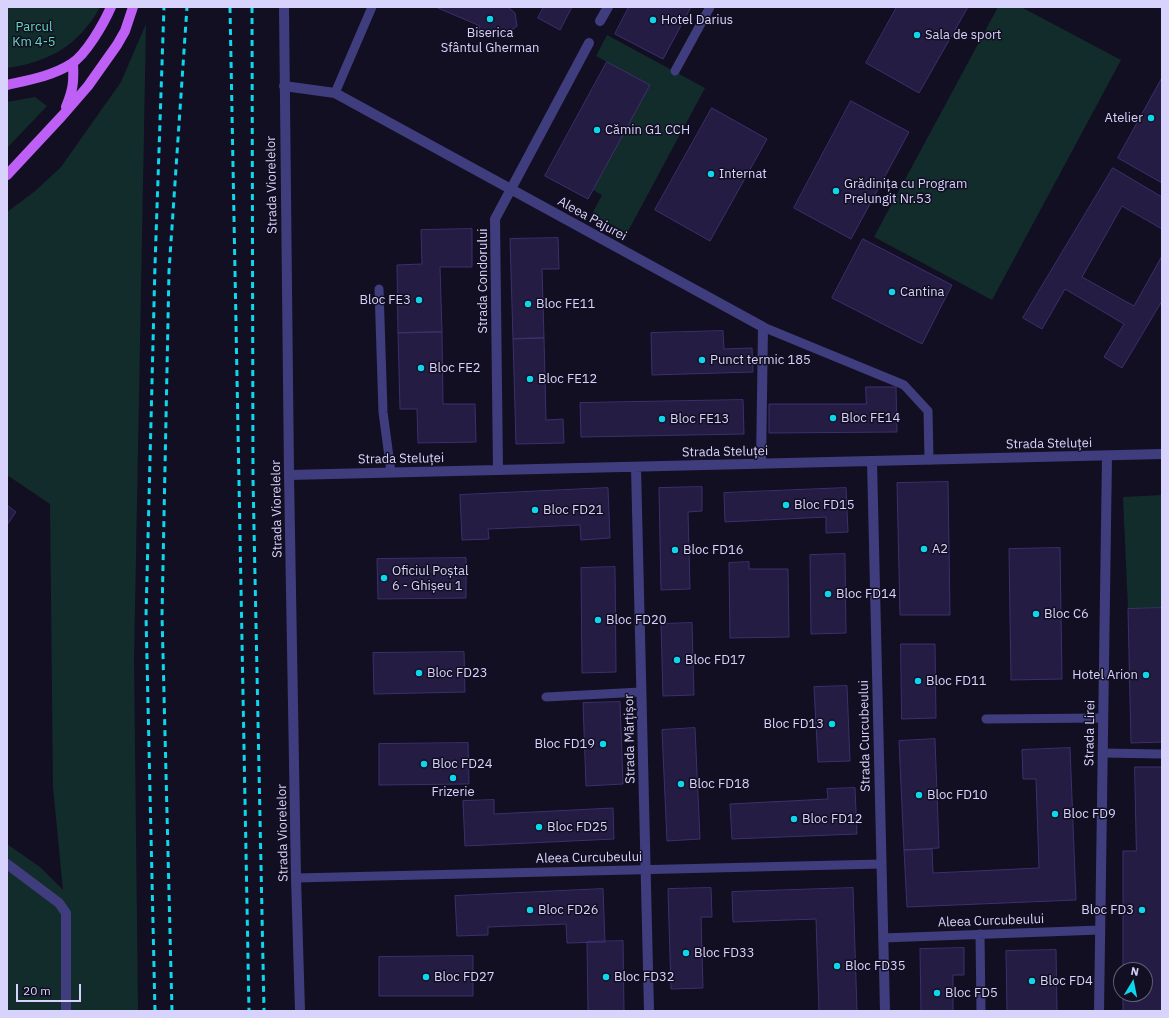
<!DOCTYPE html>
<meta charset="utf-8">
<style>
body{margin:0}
#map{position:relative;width:1169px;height:1018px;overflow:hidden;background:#120f22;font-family:"IBM Plex Sans",sans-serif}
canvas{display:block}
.frame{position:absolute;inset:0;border:8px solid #d8d3fc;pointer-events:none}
.north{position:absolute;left:1113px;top:962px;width:40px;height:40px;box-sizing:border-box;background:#120f22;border:1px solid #615d79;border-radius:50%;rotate:10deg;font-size:11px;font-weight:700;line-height:16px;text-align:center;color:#d8d3fc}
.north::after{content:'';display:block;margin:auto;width:14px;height:18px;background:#0ed6ed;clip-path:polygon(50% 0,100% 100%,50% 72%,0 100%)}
.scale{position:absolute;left:16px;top:984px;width:65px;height:18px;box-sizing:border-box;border:2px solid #d8d3fc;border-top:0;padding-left:5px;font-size:12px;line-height:14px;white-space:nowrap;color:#d8d3fc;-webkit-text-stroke:3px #120f22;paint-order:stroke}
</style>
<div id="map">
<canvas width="1169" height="1018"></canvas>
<div class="frame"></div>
<div class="north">N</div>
<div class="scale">20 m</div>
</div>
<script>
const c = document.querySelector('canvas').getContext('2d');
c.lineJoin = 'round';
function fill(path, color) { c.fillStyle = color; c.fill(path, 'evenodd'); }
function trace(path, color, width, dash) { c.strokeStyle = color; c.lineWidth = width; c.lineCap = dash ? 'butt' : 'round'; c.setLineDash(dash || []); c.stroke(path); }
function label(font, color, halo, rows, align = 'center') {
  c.font = font + ' "IBM Plex Sans",sans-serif'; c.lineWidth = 3; c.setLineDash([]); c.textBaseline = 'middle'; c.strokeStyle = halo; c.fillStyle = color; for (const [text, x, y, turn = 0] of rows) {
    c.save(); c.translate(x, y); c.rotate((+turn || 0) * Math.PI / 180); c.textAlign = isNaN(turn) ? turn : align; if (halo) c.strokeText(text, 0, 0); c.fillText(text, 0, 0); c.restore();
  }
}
const green = new Path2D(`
 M7 7H100C79 45 50 62 7 68Z
 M998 7H1021L1121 60 992 300 874 237Z
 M146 24 134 660 138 1011H7V844L40 867 63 890 53 787 50 504 7 475V212L34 192 61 167 121 82Z
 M607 35 705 88 627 233 592 214 602 195 593 190 649 85 596 56Z
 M35 97 47 106 7 148V102Z
 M1162 495V608L1128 609 1123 497Z`);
const building = new Path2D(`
 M439 7H508L515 13 517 26 507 34 493 33 491 37 478 31 480 26 438 8Z
 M544 7H572L560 30 538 18Z
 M629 7H691L663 59 615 34Z
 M897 7H968L919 93 866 63Z
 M607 62 650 85 588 199 545 176Z
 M1162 78V183L1118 158Z
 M851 101 909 132 851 239 794 208Z
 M712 108 767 139 710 241 655 210Z
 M1113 168 1162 197V229L1122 206 1082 277 1134 306 1162 256V301L1122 368 1104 357 1124 324 1065 289 1042 329 1023 318Z
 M472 229V267H440L442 332 398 333 397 265 422 264 421 230Z
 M558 238 559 269H542L544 338 513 339 510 239Z
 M863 239 952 285 922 344 832 298Z
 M723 331 724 349 752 348 753 372 652 375 651 333Z
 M442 332 443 404H475L476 442 418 443 417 409H400L398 333Z
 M544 338 546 420 563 419 564 443 516 444 513 339Z
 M866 387H896L897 432 769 433V404H866Z
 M743 400 744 434 581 437 580 403Z
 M948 482 950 615H900L897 483Z
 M702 487V511L688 512 690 589 661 590 659 488Z
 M608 488 610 538 581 540 580 525 488 529 489 539 462 540 460 495Z
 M846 488 848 532 826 533V517L725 522 724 493Z
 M7 505 16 512 7 525Z
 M1060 548 1062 679 1011 680 1009 549Z
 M845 554 846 633 811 634 810 555Z
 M466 558V598L378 599 377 559Z
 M749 562V569H788L789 637 730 638 729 563Z
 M615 567 616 672 582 673 581 568Z
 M1162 608V742L1131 743 1128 609Z
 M692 623 694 695 663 696 661 624Z
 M901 644H935L936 718 902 719Z
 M464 652 465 692 374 694 373 653Z
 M847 686 850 761 818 762 814 687Z
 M620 702 623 784 586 786 583 703Z
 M695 728 700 839 667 841 662 730Z
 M935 739 939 848 904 850 899 741Z
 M468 743 469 784 379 785V744Z
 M1070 748 1076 900 907 907 904 850 932 849 933 873 1039 868 1036 779H1023L1022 750Z
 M1135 767H1162V1011H1123V994H1145V970H1123V851H1136Z
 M855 788 857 834 732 839 730 804 828 799 827 789Z
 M494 800V814L613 808 614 839 465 846 463 801Z
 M711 888 712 917H701L703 988 671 989 668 889Z
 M853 888 857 1011H819L816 919 733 922 732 892Z
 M603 889 605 942 567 943 566 924 488 927V935L457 936 455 896Z
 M623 941 624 1011H588L587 942Z
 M964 948V975H953V1011H921L920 949Z
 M1056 950 1057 1011H1007L1006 951Z
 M473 956V996H379V957Z`);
const service = new Path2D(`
 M675 71 710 7
 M335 93 372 7
 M379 289 383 412 391 472
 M763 327 904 385 928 411 929 460
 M546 697 641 692
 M986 719 1103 718
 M1103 753 1162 754
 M296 878 881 864
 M980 934 981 1011
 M883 938 1100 930`);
const minor = new Path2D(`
 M600 21 608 7
 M284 86 335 93 763 327 761 464
 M872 461 885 1011
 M636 467 649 1011
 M498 470 495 219 589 43
 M289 475 1162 454
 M7 864 59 903 66 913V1011
 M1099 1011 1107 456`);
const tertiary = new Path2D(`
 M284 7 289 475 296 878 300 1011`);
const primary = new Path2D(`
 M7 85C29 80 52 76 71 64 86 55 104 23 111 7
 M66 107C73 90 74 82 73 64
 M7 175 62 116 88 86 117 45 125 31 133 7`);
const rail = new Path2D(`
 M230 7 249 1011
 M252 7 253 479 264 1011
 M155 1011 146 616 155 265 164 7
 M172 1011 162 615 169 271 187 7`);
const markers = [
 [490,19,4,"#0ed6ed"],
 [653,20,4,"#0ed6ed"],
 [917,35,4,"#0ed6ed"],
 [1151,118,4,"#0ed6ed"],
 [597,130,4,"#0ed6ed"],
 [711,174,4,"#0ed6ed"],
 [836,191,4,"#0ed6ed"],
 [892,292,4,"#0ed6ed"],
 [419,300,4,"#0ed6ed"],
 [528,304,4,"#0ed6ed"],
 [702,360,4,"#0ed6ed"],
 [421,368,4,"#0ed6ed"],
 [530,379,4,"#0ed6ed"],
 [833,418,4,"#0ed6ed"],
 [662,419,4,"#0ed6ed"],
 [786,505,4,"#0ed6ed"],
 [535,510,4,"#0ed6ed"],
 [924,549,4,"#0ed6ed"],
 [675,550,4,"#0ed6ed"],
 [384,578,4,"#0ed6ed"],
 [828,594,4,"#0ed6ed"],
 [1036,614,4,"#0ed6ed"],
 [598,620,4,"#0ed6ed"],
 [677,660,4,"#0ed6ed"],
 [419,673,4,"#0ed6ed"],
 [1146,675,4,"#0ed6ed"],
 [918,681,4,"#0ed6ed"],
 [832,724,4,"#0ed6ed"],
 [603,744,4,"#0ed6ed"],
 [424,764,4,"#0ed6ed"],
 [453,778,4,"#0ed6ed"],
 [681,784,4,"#0ed6ed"],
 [919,795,4,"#0ed6ed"],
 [1055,814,4,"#0ed6ed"],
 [794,819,4,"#0ed6ed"],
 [539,827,4,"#0ed6ed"],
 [530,910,4,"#0ed6ed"],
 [1142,910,4,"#0ed6ed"],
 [686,953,4,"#0ed6ed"],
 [837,966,4,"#0ed6ed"],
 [426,977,4,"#0ed6ed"],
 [606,977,4,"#0ed6ed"],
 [1032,981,4,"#0ed6ed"],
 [937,993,4,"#0ed6ed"]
];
const poiNames = [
 ["Hotel Darius",661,20],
 ["Biserica",490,33,"center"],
 ["Sfântul Gherman",490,48,"center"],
 ["Sala de sport",925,35],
 ["Atelier",1143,118,"right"],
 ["Cămin G1 CCH",605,130],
 ["Internat",719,174],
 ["Grădinița cu Program",844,184],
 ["Prelungit Nr.53",844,199],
 ["Cantina",900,292],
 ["Bloc FE3",411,300,"right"],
 ["Bloc FE11",536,304],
 ["Punct termic 185",710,360],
 ["Bloc FE2",429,368],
 ["Bloc FE12",538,379],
 ["Bloc FE14",841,418],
 ["Bloc FE13",670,419],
 ["Bloc FD15",794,505],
 ["Bloc FD21",543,510],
 ["A2",932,549],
 ["Bloc FD16",683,550],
 ["Oficiul Poștal",392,571],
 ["6 - Ghișeu 1",392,586],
 ["Bloc FD14",836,594],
 ["Bloc C6",1044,614],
 ["Bloc FD20",606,620],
 ["Bloc FD17",685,660],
 ["Bloc FD23",427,673],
 ["Hotel Arion",1138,675,"right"],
 ["Bloc FD11",926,681],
 ["Bloc FD13",824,724,"right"],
 ["Bloc FD19",595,744,"right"],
 ["Bloc FD24",432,764],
 ["Bloc FD18",689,784],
 ["Frizerie",453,792,"center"],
 ["Bloc FD10",927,795],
 ["Bloc FD9",1063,814],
 ["Bloc FD12",802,819],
 ["Bloc FD25",547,827],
 ["Bloc FD26",538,910],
 ["Bloc FD3",1134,910,"right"],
 ["Bloc FD33",694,953],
 ["Bloc FD35",845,966],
 ["Bloc FD27",434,977],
 ["Bloc FD32",614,977],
 ["Bloc FD4",1040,981],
 ["Bloc FD5",945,993]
];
const parkNames = [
 ["Parcul",34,27],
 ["Km 4-5",34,42]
];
const streetNames = [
 ["Strada Viorelelor",272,185,-91],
 ["Aleea Pajurei",592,219,29],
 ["Strada Condorului",483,281,-90],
 ["Strada Steluței",1049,444,-1],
 ["Strada Steluței",725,452,-1],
 ["Strada Steluței",401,459,-1],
 ["Strada Viorelelor",277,509,-91],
 ["Strada Lirei",1090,733,-89],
 ["Strada Curcubeului",865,736,-91],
 ["Strada Mărțișor",630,739,-91],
 ["Strada Viorelelor",283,833,-91],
 ["Aleea Curcubeului",589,858,-1],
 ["Aleea Curcubeului",991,921,-2]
];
fill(green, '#122c2b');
fill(building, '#241c42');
trace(building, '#3c306d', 1);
trace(service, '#403d7e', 9);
trace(minor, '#403d7e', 10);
trace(tertiary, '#403d7e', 10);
trace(primary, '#be60f6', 10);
trace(rail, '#0ed6ed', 3, [6, 5]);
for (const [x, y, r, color] of markers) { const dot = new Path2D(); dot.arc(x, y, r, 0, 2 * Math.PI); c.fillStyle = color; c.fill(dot); trace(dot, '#120f22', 1.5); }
label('13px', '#d8d3fc', '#120f22', poiNames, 'left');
label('13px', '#63d8bb', '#120f22', parkNames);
label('13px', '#d8d3fc', '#120f22', streetNames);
</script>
